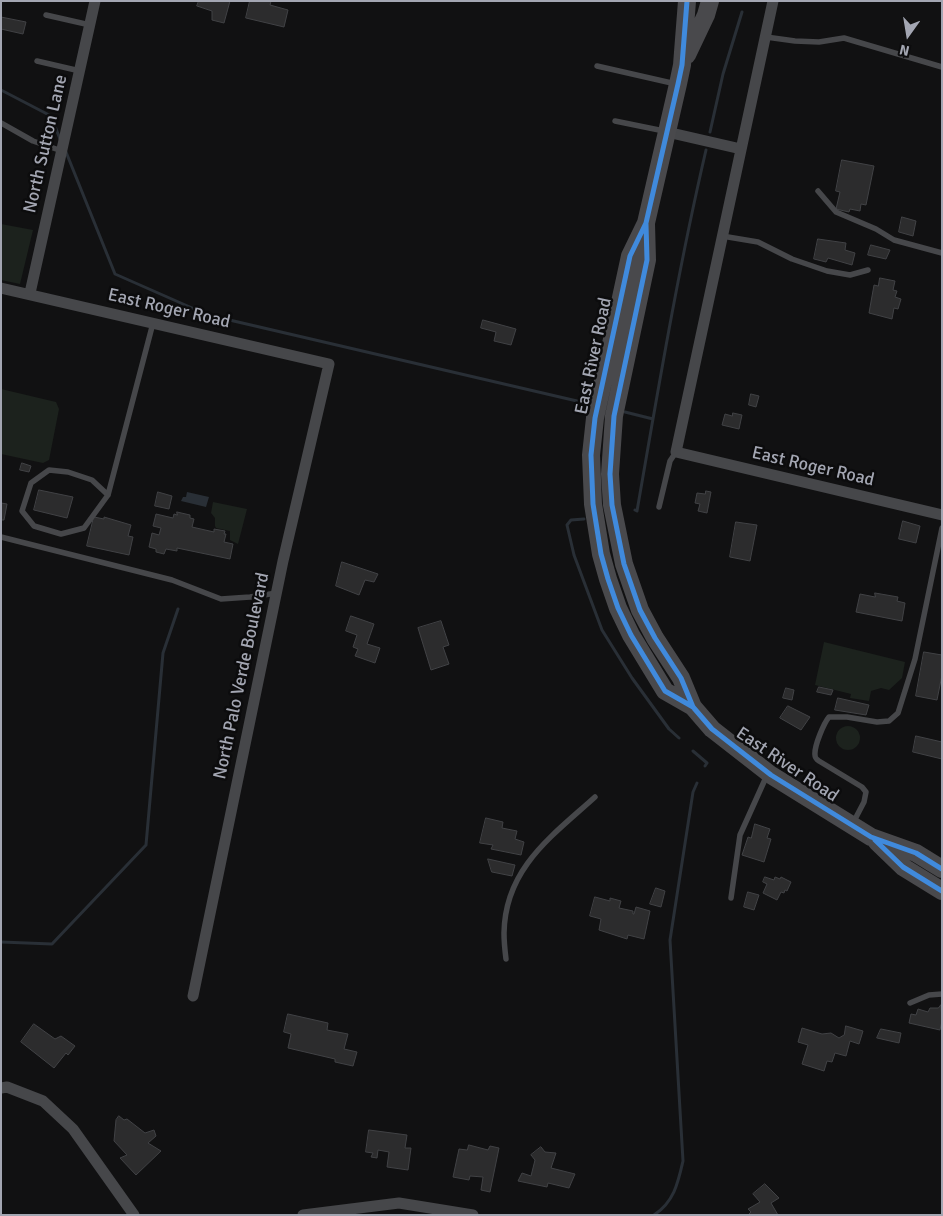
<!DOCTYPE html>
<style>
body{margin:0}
#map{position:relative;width:943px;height:1216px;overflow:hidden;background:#111112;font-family:Signika,sans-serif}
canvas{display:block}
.frame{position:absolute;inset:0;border:2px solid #a3a6b2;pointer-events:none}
.north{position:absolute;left:883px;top:10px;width:50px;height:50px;-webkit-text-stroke:4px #0c0c0d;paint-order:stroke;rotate:193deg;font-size:14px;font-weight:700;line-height:20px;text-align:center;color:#a3a6b2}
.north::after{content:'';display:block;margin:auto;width:18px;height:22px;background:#a3a6b2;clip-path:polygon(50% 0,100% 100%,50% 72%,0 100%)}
</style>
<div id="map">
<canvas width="943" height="1216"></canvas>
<div class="frame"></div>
<div class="north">N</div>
</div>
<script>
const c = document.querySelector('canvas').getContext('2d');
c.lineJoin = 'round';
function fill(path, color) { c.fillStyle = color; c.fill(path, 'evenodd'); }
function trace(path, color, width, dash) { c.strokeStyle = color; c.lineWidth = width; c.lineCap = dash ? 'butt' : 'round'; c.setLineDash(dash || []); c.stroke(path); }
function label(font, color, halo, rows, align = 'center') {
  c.font = font + ' Signika,sans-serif'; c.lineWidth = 5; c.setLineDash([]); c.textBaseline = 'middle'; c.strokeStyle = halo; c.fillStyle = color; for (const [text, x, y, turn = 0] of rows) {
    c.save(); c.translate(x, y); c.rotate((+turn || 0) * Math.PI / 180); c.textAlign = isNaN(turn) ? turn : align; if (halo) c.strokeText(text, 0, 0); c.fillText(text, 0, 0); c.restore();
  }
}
const green = new Path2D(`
 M1 224 33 230 20 284 1 280Z
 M1 389 56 402 59 409 49 460 43 463 1 454Z
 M213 502 247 509 238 544 230 540V531L216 528 215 526V518L211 513Z
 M824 642 905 662 902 678 889 690 881 688 871 691 869 701 850 698 851 694 815 685Z
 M836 738a12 12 0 1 1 24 0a12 12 0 1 1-24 0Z`);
const water = new Path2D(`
 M187 492 209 497 206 507 181 501 183 497H186Z`);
const stream = new Path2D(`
 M1 90 51 116 60 139
 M710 132 723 74 742 12
 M66 152 115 274 208 315 577 401
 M625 412 653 419
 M635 510 637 511C658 390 678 270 706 150
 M584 519 571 520 567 525 574 555 602 630 632 678 669 729 679 738
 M693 751 707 763 705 766
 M1 942 52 944 146 845 163 653 178 609
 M654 1215C674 1202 678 1183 683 1161L670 940 693 792 697 783`);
const building = new Path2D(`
 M199 1H230L224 23 212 20V11L197 6Z
 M250 1H271L270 5 288 10 284 27 246 18Z
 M1 17 26 22 23 34 1 29Z
 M842 160 874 166 866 205 861 204 860 211 850 209 849 212 836 209 840 192 836 191Z
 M902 217 916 221 913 236 899 232Z
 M818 239 846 243 845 250 855 253 852 265 828 258 826 262 814 259Z
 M871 245 890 250 886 259 868 255Z
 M880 278 895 281 893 290 897 291 895 297 901 299 898 309 894 308 892 319 869 313 874 285 878 286Z
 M483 320 516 329 511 345 494 341 496 332 481 328Z
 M751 394 759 396 756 407 749 405Z
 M733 413 742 415 739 429 722 425 725 414 732 416Z
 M22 463 31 466 29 472 20 470Z
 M39 490 73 497 67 518 34 510Z
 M706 491 711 492 707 513 698 511 700 504 695 503 697 493 705 494Z
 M158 492 172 496 169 509 155 506Z
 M1 503 7 504 4 520H1Z
 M177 512 190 515V518L194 519 192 527 214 532V529L225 531 224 534H226L224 542 233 544 230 559 177 548V551L166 549 164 554 156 552V549L149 547 152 533 159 535 161 528 153 526 156 514 173 518 174 514 177 515Z
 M94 517 104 519V517L131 525 128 536 133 537 129 555 87 546Z
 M903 521 920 526 916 543 899 539Z
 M736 522 757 525 750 561 730 557Z
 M342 562 378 574 374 582 365 580 359 595 336 586Z
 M875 593 898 597 897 601 905 603 902 621 856 612 860 594 875 597Z
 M351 616 374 624 367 644 380 648 375 663 355 656 358 649 353 647 357 635 346 631Z
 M441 621 449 645 443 647 449 664 431 670 418 628Z
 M924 652 942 655V675L937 700 916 696Z
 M819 687 833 690 831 695 817 692Z
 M786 688 794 690 792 700 783 698Z
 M838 698 869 705 866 715 835 710Z
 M788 706 810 717 801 730 780 718Z
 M916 736 942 742V759L913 752Z
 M486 818 503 822 502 828 517 831 515 839 524 842 521 855 491 849 493 845 480 843Z
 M755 824 770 829 767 838 771 839 764 862 742 855 748 837 751 838Z
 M488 859 515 865 512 876 492 872Z
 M765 877 774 880 775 877 780 879 781 877 791 882 787 891 785 890 784 893 781 892 777 900 763 893 767 884 763 882Z
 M656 888 665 891 661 907 650 904Z
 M748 892 759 895 754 910 744 907Z
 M595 897 610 901V898L621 901 619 908 633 911V914H634L636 907 650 911 644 939 628 935 627 939 599 930 601 919 590 916Z
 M941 1005 942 1021 940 1030 909 1023 911 1014 916 1015 918 1009 928 1012 930 1008H938Z
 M288 1014 328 1023 327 1030 348 1034 344 1049 357 1052 353 1066 335 1062V1059L288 1048 291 1034 284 1032Z
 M34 1024 55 1039 61 1036 75 1046 68 1055 66 1053 54 1068 21 1042Z
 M846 1026 863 1031 859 1044 850 1041 846 1056 835 1053 832 1062 827 1061 824 1071 802 1064 808 1045 798 1042 802 1028 822 1034 831 1033 839 1038 844 1035Z
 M881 1029 901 1033 899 1043 877 1038Z
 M119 1116 124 1120 127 1119 145 1133 154 1130 156 1136 148 1143 161 1151 136 1175 120 1158 127 1155 114 1141 116 1120Z
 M369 1130 407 1135 405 1148H411L408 1170 387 1167 389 1152 378 1150 377 1158 371 1157 373 1153 366 1152Z
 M469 1145 488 1150 490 1146 499 1148 490 1192 481 1190 483 1177 470 1176 469 1180 453 1177 459 1149 467 1150Z
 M541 1147 545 1152 556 1153 551 1168 575 1174 569 1188 548 1183 547 1187 518 1181 522 1173 531 1176 535 1160 531 1155Z
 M765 1184 779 1198 771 1203 778 1215H748L751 1212 748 1209 760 1202 753 1194Z`);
const lane = new Path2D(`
 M46 15 90 25
 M766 37 795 41 819 42 844 38 942 67
 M37 61 80 71
 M597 66 676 84
 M615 121 664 131
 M1 123 33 141 62 151
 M818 191 836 212 876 229 894 240 942 253
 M722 236 758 242 792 259 827 271 850 275 868 270
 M108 495 92 480 68 472 49 470 31 483 22 511 34 526 61 534 84 528 108 495 153 323
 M659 507 670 461 676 452
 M1 537 172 580 221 599 250 597 277 593
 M853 823 864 802 866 792 862 787 819 761C816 759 815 758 815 755 814 746 824 723 829 717H847L877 722 889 721 898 713 915 659 942 528
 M731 898 740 835 767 775
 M506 959C505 951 504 941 504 933 505 868 552 836 595 797
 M910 1003 929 995 942 994`);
const street = new Path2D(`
 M773 1 676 452 942 515
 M667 132 741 149
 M1 288 329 364 283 561 193 996
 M30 293 95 1
 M1 1088 7 1087 43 1101 73 1129 134 1215
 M303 1215 399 1203 473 1215`);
const primary = new Path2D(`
 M687 1 682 65 678 84 646 223 630 256 595 418 591 455 593 504 601 554 608 579 618 608 631 635 665 691 693 707 712 729 771 775 871 837 916 853 942 869
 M687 55 706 15 710 1
 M646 224 647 260 614 416 610 474 612 505 624 564 640 610 655 638 681 678 693 707
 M877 842 903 867 942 891`);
const cycleway = new Path2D(`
 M687 1 682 65 678 84 646 223 630 256 595 418 591 455 593 504 601 554 608 579 618 608 631 635 665 691 693 707 712 729 771 775 871 837 916 853 942 869
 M646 224 647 260 614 416 610 474 612 505 624 564 640 610 655 638 681 678 693 707
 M875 840 903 867 942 891`);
const streetNames = [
 ["North Sutton Lane",46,144,-77],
 ["East Roger Road",169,309,13],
 ["East River Road",594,356,-78],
 ["East Roger Road",813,467,13],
 ["North Palo Verde Boulevard",242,676,-78],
 ["East River Road",787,765,34]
];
fill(green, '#1c221d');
fill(water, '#292f36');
trace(stream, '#292f36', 3);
fill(building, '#2c2c2d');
trace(building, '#414245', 1);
trace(lane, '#46474a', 5.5);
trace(street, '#46474a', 11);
trace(primary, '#49494c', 18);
trace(cycleway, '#408adc', 5);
label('18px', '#a3a6b2', '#0c0c0d', streetNames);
</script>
